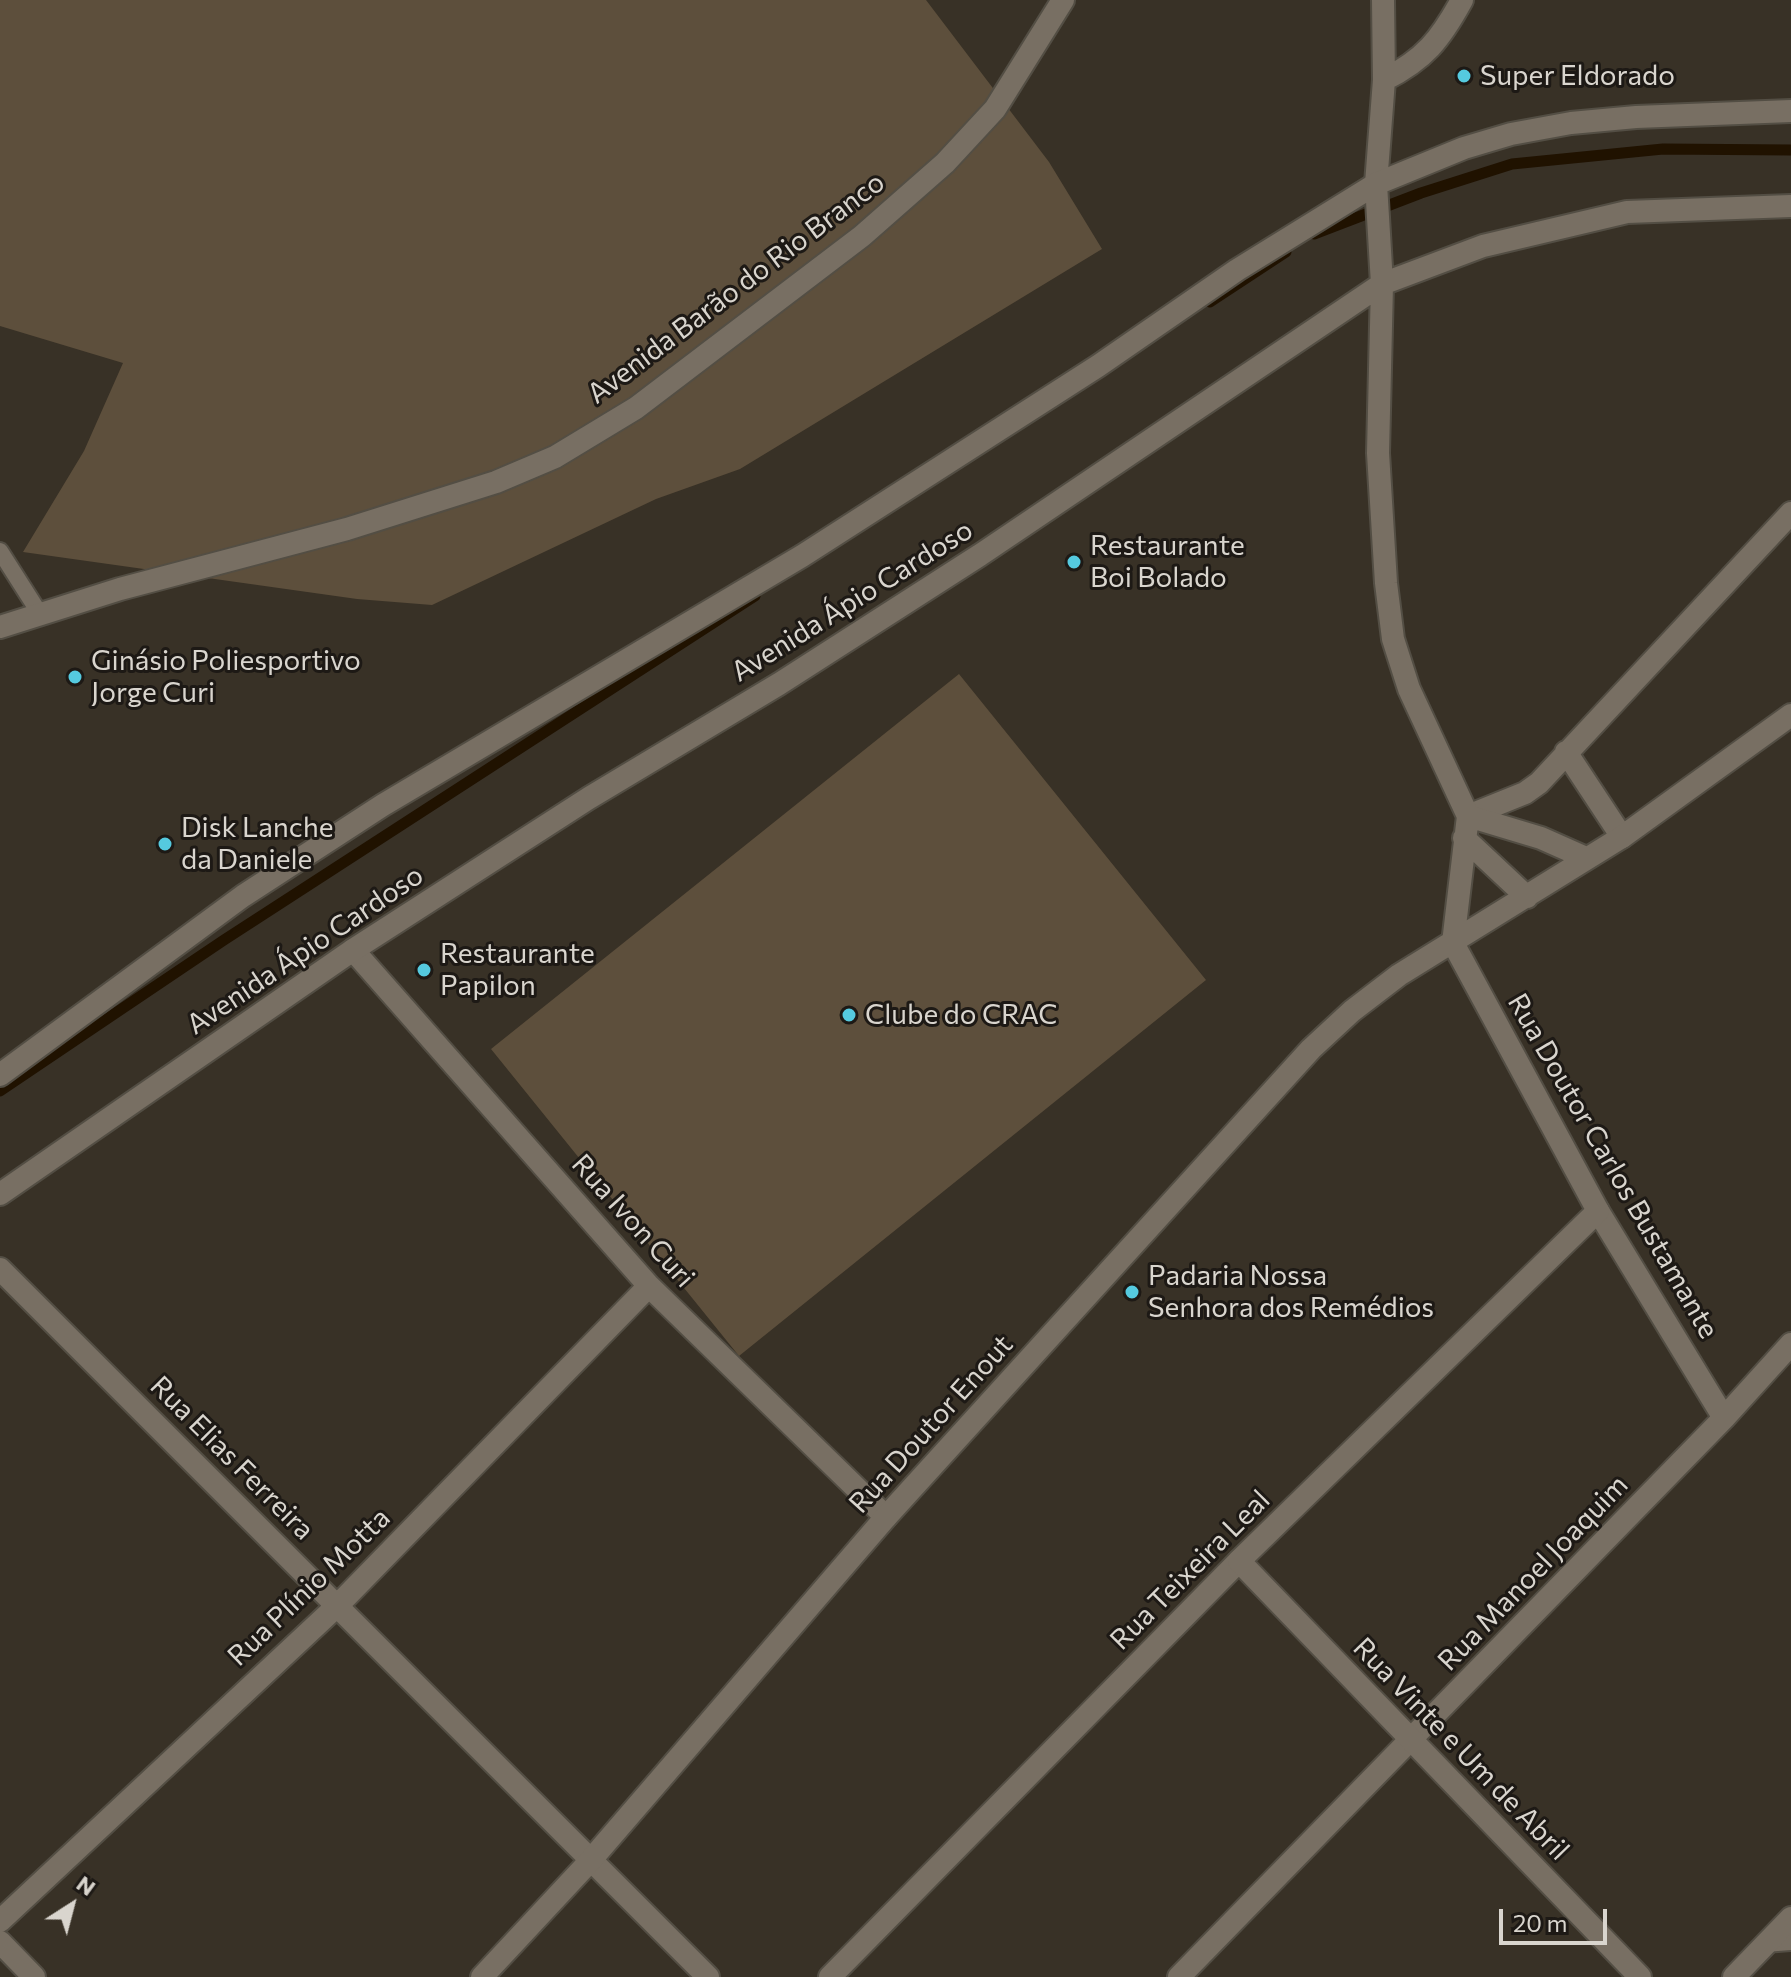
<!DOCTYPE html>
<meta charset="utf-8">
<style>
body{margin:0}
#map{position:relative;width:1791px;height:1977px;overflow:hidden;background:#383126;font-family:Commissioner,sans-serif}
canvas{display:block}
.north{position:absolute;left:32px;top:1865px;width:80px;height:80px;-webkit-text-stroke:6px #1d1915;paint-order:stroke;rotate:36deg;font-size:22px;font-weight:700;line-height:32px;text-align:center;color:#d9d5ce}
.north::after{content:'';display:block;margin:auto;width:28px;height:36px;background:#d9d5ce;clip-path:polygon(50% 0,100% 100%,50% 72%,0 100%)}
.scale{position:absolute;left:1499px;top:1909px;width:108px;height:36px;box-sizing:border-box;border:4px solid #d9d5ce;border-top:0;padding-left:10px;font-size:24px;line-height:28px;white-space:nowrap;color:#d9d5ce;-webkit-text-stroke:6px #1d1915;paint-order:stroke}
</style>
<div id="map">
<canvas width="1791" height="1977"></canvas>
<div class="north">N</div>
<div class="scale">20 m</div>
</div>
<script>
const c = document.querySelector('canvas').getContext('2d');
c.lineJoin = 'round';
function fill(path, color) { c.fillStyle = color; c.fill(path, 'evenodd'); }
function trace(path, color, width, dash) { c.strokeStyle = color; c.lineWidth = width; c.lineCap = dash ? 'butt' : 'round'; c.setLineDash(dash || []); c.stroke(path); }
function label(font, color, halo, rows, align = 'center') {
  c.font = font + ' Commissioner,sans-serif'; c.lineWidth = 6; c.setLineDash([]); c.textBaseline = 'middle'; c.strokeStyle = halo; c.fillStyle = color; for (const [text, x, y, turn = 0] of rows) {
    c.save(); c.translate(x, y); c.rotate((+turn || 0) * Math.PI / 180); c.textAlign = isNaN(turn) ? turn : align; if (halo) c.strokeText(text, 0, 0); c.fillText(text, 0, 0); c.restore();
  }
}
const green = new Path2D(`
 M0 0H926L1049 162 1102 249 740 469 656 499 432 605 357 599 23 552 84 451 123 363 0 326Z
 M959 674 1206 980 739 1356 491 1049Z`);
const stream = new Path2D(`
 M1314 234 1421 193 1512 164 1663 149 1791 150
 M1210 302 1286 252
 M0 1091 224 940 755 596`);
const service = new Path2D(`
 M0 551 40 614
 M1765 1944 1791 1942`);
const minor = new Path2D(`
 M1384 80C1425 59 1440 40 1462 0
 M1376 184 1384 80 1383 0
 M1566 752 1622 837
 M1468 816 1525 793 1539 783 1791 513
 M353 950 649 1286 886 1517
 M1598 1211 1724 1418
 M0 1269 708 1977
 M0 1921 338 1605 649 1286
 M0 1942 34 1977
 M830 1977 1239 1561
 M1179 1977 1724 1418 1791 1344
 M1734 1977 1791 1918`);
const tertiary = new Path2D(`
 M1376 184 1382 284 1378 453 1386 583 1393 639 1409 689 1468 816 1453 943
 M0 627 120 589 347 529 496 482 555 457 636 408 862 236 945 163 995 109 1063 0
 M1468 816 1541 838 1586 858
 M1464 838 1527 897
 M1453 943 1598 1211 1239 1561 1640 1977
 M0 1075 243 896 383 805 802 556 1098 366 1237 270 1376 184 1464 148 1511 134 1571 123 1636 117 1791 111
 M0 1194 353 950 589 798 779 684 980 555 1382 284 1483 246 1627 212 1791 206
 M482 1977 590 1861 886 1517 1311 1049 1352 1011 1399 975 1622 837 1791 715`);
const markers = [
 [1464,76,8,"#55cadf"],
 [1074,562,8,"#55cadf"],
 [75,677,8,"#55cadf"],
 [165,844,8,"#55cadf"],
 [424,970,8,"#55cadf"],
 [849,1015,8,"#55cadf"],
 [1132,1292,8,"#55cadf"]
];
const poiNames = [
 ["Super Eldorado",1480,76],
 ["Restaurante",1090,546],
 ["Boi Bolado",1090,578],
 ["Ginásio Poliesportivo",91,661],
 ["Jorge Curi",91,693],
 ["Disk Lanche",181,828],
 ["da Daniele",181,860],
 ["Restaurante",440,954],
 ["Papilon",440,986],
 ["Clube do CRAC",865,1015],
 ["Padaria Nossa",1148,1276],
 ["Senhora dos Remédios",1148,1308]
];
const streetNames = [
 ["Avenida Barão do Rio Branco",736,288,-37],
 ["Avenida Ápio Cardoso",852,601,-32],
 ["Avenida Ápio Cardoso",305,950,-34],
 ["Rua Doutor Carlos Bustamante",1613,1166,60],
 ["Rua Ivon Curi",633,1221,48],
 ["Rua Doutor Enout",931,1424,-48],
 ["Rua Elias Ferreira",232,1458,45],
 ["Rua Teixeira Leal",1190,1570,-45],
 ["Rua Manoel Joaquim",1533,1573,-46],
 ["Rua Plínio Motta",309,1587,-44],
 ["Rua Vinte e Um de Abril",1461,1749,46]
];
fill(green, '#5d4f3c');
trace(stream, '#201200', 11);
trace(service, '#534e44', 20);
trace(minor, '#534e44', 26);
trace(tertiary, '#534e44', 26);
trace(service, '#786f63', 16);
trace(minor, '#786f63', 22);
trace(tertiary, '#786f63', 22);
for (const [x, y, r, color] of markers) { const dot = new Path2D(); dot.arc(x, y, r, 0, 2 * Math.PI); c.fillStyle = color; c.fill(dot); trace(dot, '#1d1915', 3); }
label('28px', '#d9d5ce', '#1d1915', poiNames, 'left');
label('28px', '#d9d5ce', '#1d1915', streetNames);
</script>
